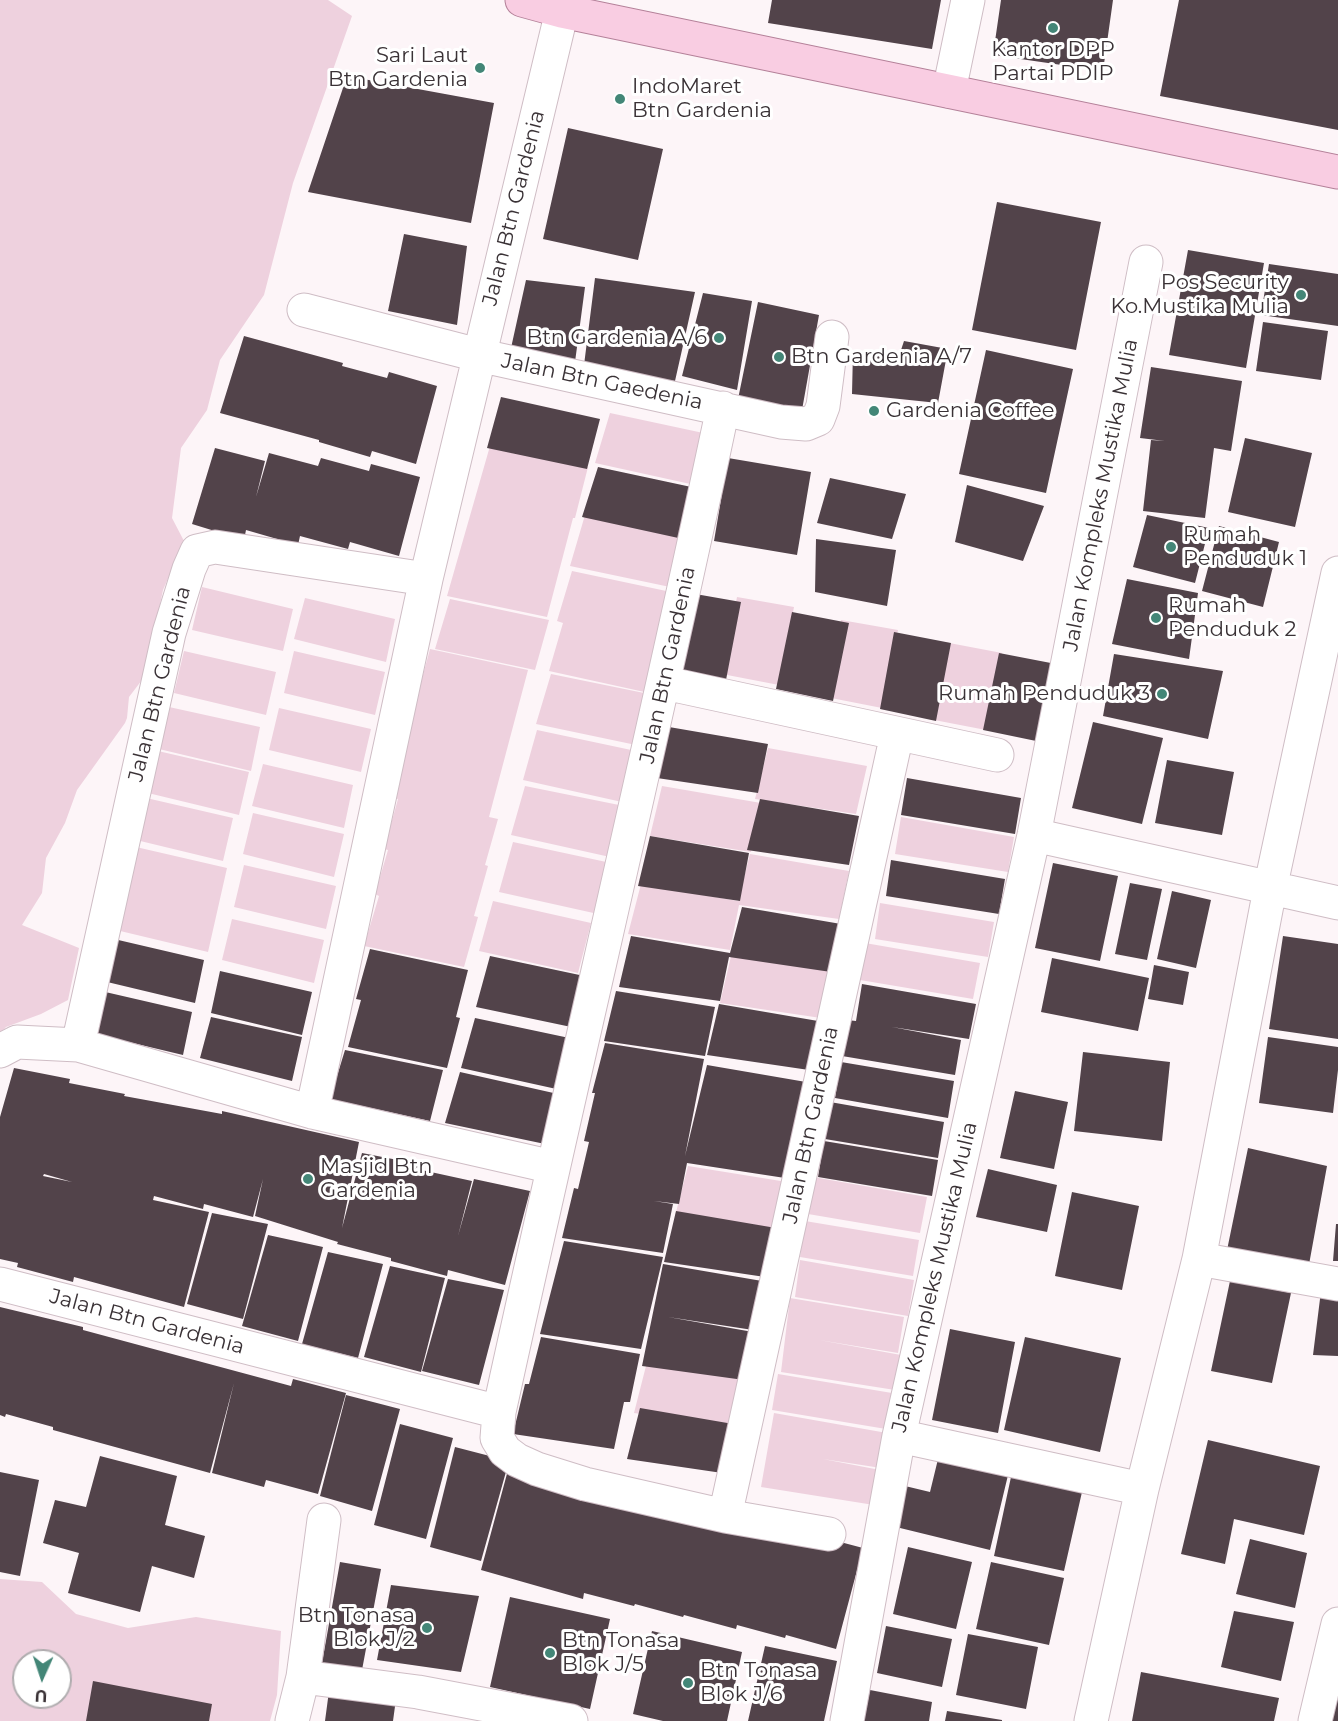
<!DOCTYPE html>
<style>
body{margin:0}
#map{position:relative;width:1338px;height:1721px;overflow:hidden;background:#fdf5f8;font-family:Montserrat,sans-serif}
canvas{display:block}
.north{position:absolute;left:12px;top:1649px;width:60px;height:60px;box-sizing:border-box;background:#fff;border:2px solid #b0adaf;border-radius:50%;rotate:183deg;font-size:16px;font-weight:700;line-height:24px;text-align:center;color:#3a3236}
.north::after{content:'';display:block;margin:auto;width:21px;height:27px;background:#438677;clip-path:polygon(50% 0,100% 100%,50% 72%,0 100%)}
</style>
<div id="map">
<canvas width="1338" height="1721"></canvas>
<div class="north">U</div>
</div>
<script>
const c = document.querySelector('canvas').getContext('2d');
c.lineJoin = 'round';
function fill(path, color) { c.fillStyle = color; c.fill(path, 'evenodd'); }
function trace(path, color, width, dash) { c.strokeStyle = color; c.lineWidth = width; c.lineCap = dash ? 'butt' : 'round'; c.setLineDash(dash || []); c.stroke(path); }
function label(font, color, halo, rows, align = 'center') {
  c.font = font + ' Montserrat,sans-serif'; c.lineWidth = 6; c.setLineDash([]); c.textBaseline = 'middle'; c.strokeStyle = halo; c.fillStyle = color; for (const [text, x, y, turn = 0] of rows) {
    c.save(); c.translate(x, y); c.rotate((+turn || 0) * Math.PI / 180); c.textAlign = isNaN(turn) ? turn : align; if (halo) c.strokeText(text, 0, 0); c.fillText(text, 0, 0); c.restore();
  }
}
const green = new Path2D(`
 M0 0H328L352 16 293 183 264 295 220 360 207 410 181 448 172 518 184 541 163 590 145 676 129 697 127 718 125 723 77 790 65 823 46 858 42 893 22 925 79 948 68 1000 41 1014 6 1027 0 1034Z
 M610 413 708 434 695 485 595 463Z
 M490 446 588 467 575 518H573L547 617 447 596Z
 M585 515 684 537 670 587 570 566Z
 M572 571 671 592 649 693 549 671 563 623 557 621Z
 M202 587 293 609 283 651 192 630Z
 M737 597 794 607 779 685 722 674Z
 M305 598 395 619 386 662 294 639Z
 M450 599 549 620 535 670 435 649Z
 M841 620 898 630 882 708 826 697Z
 M944 642 1002 653 986 730 929 719Z
 M430 649 528 670 489 817 498 819 485 865 488 866 474 916 478 917 464 967 364 946 379 896 375 894 388 850 384 849 398 799 390 797Z
 M184 651 276 672 266 715 174 693Z
 M294 651 385 672 375 715 284 693Z
 M551 674 649 694 636 745 536 724Z
 M169 707 260 727 251 771 159 749Z
 M279 708 371 729 361 772 269 750Z
 M537 730 636 751 622 802 523 780Z
 M768 748 867 766 856 814 755 799Z
 M158 751 249 772 239 815 148 793Z
 M263 764 353 785 344 828 252 806Z
 M525 786 624 806 610 857 511 835Z
 M662 786 761 803 751 852 650 836Z
 M142 797 233 818 223 861 132 839Z
 M253 813 344 834 334 877 243 854Z
 M901 817 1014 837 1008 872 895 854Z
 M513 842 611 863 598 914 499 892Z
 M136 847 227 868 208 952 116 930Z
 M750 854 849 871 839 919 739 905 730 950 628 934 641 884 738 901Z
 M244 865 336 886 326 929 234 907Z
 M493 901 591 923 578 973 479 951Z
 M880 903 994 922 988 957 875 939Z
 M232 919 324 940 314 983 222 960Z
 M865 943 980 963 973 999 860 980Z
 M732 952 831 970 821 1018 720 1003Z
 M688 1166 787 1182 777 1231 675 1216Z
 M813 1177 927 1197 920 1233 808 1214Z
 M805 1221 919 1240 913 1276 800 1257Z
 M800 1260 914 1280 908 1316 795 1297Z
 M790 1298 904 1317 898 1353 819 1340 901 1355 895 1390 781 1372Z
 M647 1362 746 1378 736 1427 634 1413Z
 M778 1374 892 1393 886 1429 772 1410Z
 M774 1413 887 1433 881 1468 823 1459 880 1470 874 1505 761 1487Z
 M0 1579 42 1582 76 1614 128 1628 196 1617 281 1631 277 1695 270 1721H0ZM24 1661H60V1697H24Z`);
const building = new Path2D(`
 M772 0H941L932 49 768 23Z
 M1001 0H1113L1103 71 993 55Z
 M1179 0H1338V130L1160 96Z
 M347 76 494 103 471 223 308 192Z
 M568 128 663 149 638 260 543 239Z
 M997 202 1101 222 1076 350 972 330Z
 M404 234 467 246 457 325 388 311Z
 M1188 250 1264 263 1246 368 1169 355Z
 M1269 264 1338 274V326L1261 315Z
 M595 278 695 292 675 381 583 373Z
 M526 280 585 287 575 362 511 348Z
 M703 293 752 301 737 390 682 376Z
 M758 302 819 315 802 410 738 399Z
 M1263 322 1328 331 1321 380 1256 371Z
 M244 336 343 363 342 366 387 378 389 372 437 386 416 464 372 451 370 457 319 442V440L220 413Z
 M904 341 948 349 938 403 852 394 853 351 899 356Z
 M986 350 1073 369 1046 493 959 474Z
 M1151 367 1242 381 1231 451 1214 448 1205 518 1143 511 1151 440 1165 441 1140 438Z
 M501 397 600 419 587 469 487 448Z
 M1245 438 1312 453 1295 527 1228 512Z
 M215 448 265 461 256 497 269 453 318 466 321 458 369 471 371 464 420 477 399 556 350 542 348 549 300 536 298 545 246 530 244 540 192 524Z
 M728 458 811 472 797 555 714 541Z
 M598 467 696 488 683 539 582 517Z
 M830 478 906 494 892 539 817 523Z
 M967 485 1044 506 1023 561 955 542Z
 M1147 515 1209 528 1195 583 1133 567Z
 M1219 526 1279 542 1263 607 1202 591Z
 M816 539 896 550 887 606 815 592Z
 M1127 579 1198 593 1189 659 1112 644Z
 M684 592 741 602 726 680 669 669Z
 M792 612 849 623 833 701 776 689Z
 M894 632 951 643 936 721 880 709Z
 M999 653 1056 664 1041 742 983 730Z
 M1114 654 1223 671 1208 739 1103 716Z
 M1093 722 1163 738 1142 824 1072 808Z
 M669 727 768 744 758 793 657 778Z
 M1167 760 1234 772 1222 835 1155 823Z
 M907 778 1021 798 1015 834 901 815Z
 M760 799 859 816 849 865 747 850Z
 M650 836 749 853 740 901 638 886Z
 M891 860 1005 879 999 914 886 896Z
 M1053 863 1118 876 1100 961 1035 948Z
 M1130 883 1162 889 1147 960 1115 954Z
 M1172 891 1211 900 1196 968 1157 959Z
 M742 907 841 924 831 972 729 957 720 1001 619 987 631 936 730 953Z
 M1283 936 1338 944V1039L1269 1029Z
 M114 939 204 960 195 1003 103 981Z
 M370 949 468 970 456 1017 460 1018 447 1068 348 1047 361 1000 356 999Z
 M490 956 589 977 576 1028 476 1007Z
 M1052 958 1149 978 1138 1031 1041 1012Z
 M1154 965 1189 972 1183 1005 1148 999Z
 M220 971 312 992 302 1035 211 1013Z
 M862 984 976 1004 969 1039 892 1027 961 1040 955 1075 842 1056 847 1020 856 1021Z
 M101 991 192 1012 183 1055 91 1033Z
 M616 991 715 1007 705 1056 604 1041Z
 M719 1004 818 1021 809 1070 707 1055Z
 M211 1017 302 1037 292 1081 200 1058Z
 M475 1018 574 1039 561 1090 461 1068Z
 M1268 1037 1338 1047V1070L1333 1113 1259 1103Z
 M605 1043 704 1059 685 1156 707 1065 806 1082 785 1178 687 1163 679 1204 654 1201 673 1204 663 1253 562 1238 574 1188 578 1189 589 1142 584 1141 595 1093H592Z
 M345 1050 443 1070 430 1121 330 1099Z
 M1083 1052 1170 1062 1162 1141 1074 1131Z
 M841 1062 954 1081 948 1118 835 1098Z
 M14 1068 70 1079 69 1083 125 1094 124 1096 222 1114V1111L359 1142 342 1228 362 1153 418 1164 417 1169 472 1181 458 1236 474 1179 530 1191 505 1285 448 1270 447 1276 391 1261V1258L337 1244 338 1242 255 1216 263 1179 253 1217 204 1204 203 1209 154 1196 153 1200 209 1212 184 1307 74 1277 73 1282 17 1267 18 1263 0 1259V1117ZM44 1174 72 1182 43 1176Z
 M460 1072 558 1094 545 1144 445 1123Z
 M1015 1091 1068 1102 1054 1169 1000 1158Z
 M830 1102 944 1122 938 1158 825 1139Z
 M824 1141 938 1160 932 1196 818 1177Z
 M1248 1148 1327 1166 1308 1270 1226 1255Z
 M988 1169 1057 1185 1047 1232 976 1217Z
 M1072 1192 1139 1206 1122 1290 1055 1276Z
 M676 1211 776 1228 765 1277 664 1262Z
 M212 1213 268 1224 243 1319 187 1304Z
 M1336 1224H1338V1261H1333Z
 M268 1235 323 1247 298 1341 242 1326Z
 M564 1241 663 1257 641 1349 540 1334Z
 M328 1252 383 1264 358 1358 302 1344Z
 M663 1264 762 1281 753 1330 668 1317 753 1332 744 1380 642 1366Z
 M390 1266 445 1278 421 1372 364 1357Z
 M448 1279 504 1290 479 1385 422 1371Z
 M1230 1281 1291 1293 1272 1383 1211 1371Z
 M1321 1291 1338 1293V1356L1313 1355Z
 M0 1307 83 1327V1330L291 1386 293 1379 346 1393 318 1494 266 1480 264 1487 212 1473 234 1383 210 1473 53 1430V1427L6 1414 5 1417 0 1415Z
 M950 1329 1015 1342 998 1433 932 1420Z
 M541 1337 640 1354 630 1402H624L614 1449 513 1434 525 1384H529Z
 M1025 1337 1121 1358 1100 1452 1004 1430Z
 M346 1395 400 1409 372 1511 320 1496Z
 M640 1408 739 1425 729 1474 627 1459Z
 M400 1424 453 1438 426 1539 374 1525Z
 M1208 1440 1320 1466 1304 1535 1234 1519 1225 1564 1181 1554Z
 M455 1447 509 1461 481 1561 430 1547Z
 M939 1455 1009 1471 990 1550 896 1527 905 1486 930 1492Z
 M100 1456 177 1476 165 1525 205 1536 194 1578 152 1566 140 1612 68 1593 79 1553 43 1543 55 1500 86 1507Z
 M508 1470 810 1534 863 1548 836 1649 786 1635 785 1638 737 1625 736 1629 684 1615 683 1617 635 1604 634 1606 584 1593 583 1599 481 1570Z
 M0 1472 39 1480 20 1576 0 1572Z
 M1011 1477 1082 1492 1064 1571 994 1556Z
 M1250 1539 1307 1553 1295 1608 1236 1594Z
 M908 1547 972 1562 956 1629 893 1614Z
 M340 1562 381 1569 362 1670 322 1663Z
 M991 1562 1064 1578 1049 1645 976 1629Z
 M391 1585 479 1596 461 1672 377 1660Z
 M510 1597 610 1619 590 1709 490 1687Z
 M1234 1611 1294 1622 1281 1681 1221 1667Z
 M886 1626 952 1639 942 1687 877 1673Z
 M652 1631 742 1652 727 1721H663L633 1714Z
 M968 1634 1038 1647 1026 1709 956 1695Z
 M765 1646 837 1661 824 1721H748Z
 M1141 1672 1279 1698 1274 1721H1132Z
 M1338 1672V1721H1326Z
 M93 1681 212 1704 209 1721H86Z
 M870 1690 932 1702 929 1721H864Z
 M329 1691 396 1699 393 1721H325Z
 M947 1711 1002 1720V1721H945Z`);
const minor = new Path2D(`
 M949 91 968 0
 M304 310 478 355 781 422 806 424 818 419 823 406 832 337
 M723 408C652 744 572 1077 499 1412L497 1438 505 1451 517 1460 537 1469 585 1484 725 1516 829 1534
 M665 683 997 755
 M1034 835 1338 903
 M78 1045 169 633 189 569 197 551 215 547 426 579
 M0 1051 17 1042 78 1045 312 1112 553 1167
 M312 1112 426 579 562 11
 M1199 1259 1338 1284
 M0 1284 499 1412
 M899 1436 1142 1489
 M725 1516 897 734
 M303 1677 418 1692 571 1721
 M292 1721 303 1677 324 1520
 M847 1721 899 1436 1034 835 1146 262
 M1091 1721 1142 1489 1199 1259 1270 889 1338 573
 M1315 1721 1338 1624`);
const major = new Path2D(`
 M522 0 562 11 1338 172`);
const markers = [
 [1053,28,6,"#438677"],
 [480,68,6,"#438677"],
 [620,99,6,"#438677"],
 [1301,295,6,"#438677"],
 [719,338,6,"#438677"],
 [779,357,6,"#438677"],
 [874,411,6,"#438677"],
 [1171,547,6,"#438677"],
 [1156,618,6,"#438677"],
 [1162,694,6,"#438677"],
 [308,1179,6,"#438677"],
 [427,1628,6,"#438677"],
 [550,1653,6,"#438677"],
 [688,1683,6,"#438677"]
];
const poiNames = [
 ["Kantor DPP",1053,50,"center"],
 ["Partai PDIP",1053,74,"center"],
 ["Sari Laut",468,56,"right"],
 ["Btn Gardenia",468,80,"right"],
 ["IndoMaret",632,87],
 ["Btn Gardenia",632,111],
 ["Pos Security",1289,283,"right"],
 ["Ko.Mustika Mulia",1289,307,"right"],
 ["Btn Gardenia A/6",707,338,"right"],
 ["Btn Gardenia A/7",791,357],
 ["Gardenia Coffee",886,411],
 ["Rumah",1183,535],
 ["Penduduk 1",1183,559],
 ["Rumah",1168,606],
 ["Penduduk 2",1168,630],
 ["Rumah Penduduk 3",1150,694,"right"],
 ["Masjid Btn",320,1167],
 ["Gardenia",320,1191],
 ["Btn Tonasa",415,1616,"right"],
 ["Blok J/2",415,1640,"right"],
 ["Btn Tonasa",562,1641],
 ["Blok J/5",562,1665],
 ["Btn Tonasa",700,1671],
 ["Blok J/6",700,1695]
];
const streetNames = [
 ["Jalan Btn Gardenia",514,208,-76],
 ["Jalan Btn Gaedenia",602,382,12],
 ["Jalan Kompleks Mustika Mulia",1101,495,-79],
 ["Jalan Btn Gardenia",668,665,-78],
 ["Jalan Btn Gardenia",160,684,-76],
 ["Jalan Btn Gardenia",811,1125,-78],
 ["Jalan Kompleks Mustika Mulia",935,1277,-77],
 ["Jalan Btn Gardenia",147,1322,15]
];
fill(green, '#eed1de');
fill(building, '#52434a');
trace(minor, '#cfbdc5', 35);
trace(major, '#b48199', 35);
trace(minor, '#fff', 33);
trace(major, '#f9cde2', 33);
for (const [x, y, r, color] of markers) { const dot = new Path2D(); dot.arc(x, y, r, 0, 2 * Math.PI); c.fillStyle = color; c.fill(dot); trace(dot, '#fff', 2); }
label('21px', '#3a3236', '#fff', poiNames, 'left');
label('21px', '#3a3236', '#fff', streetNames);
</script>
